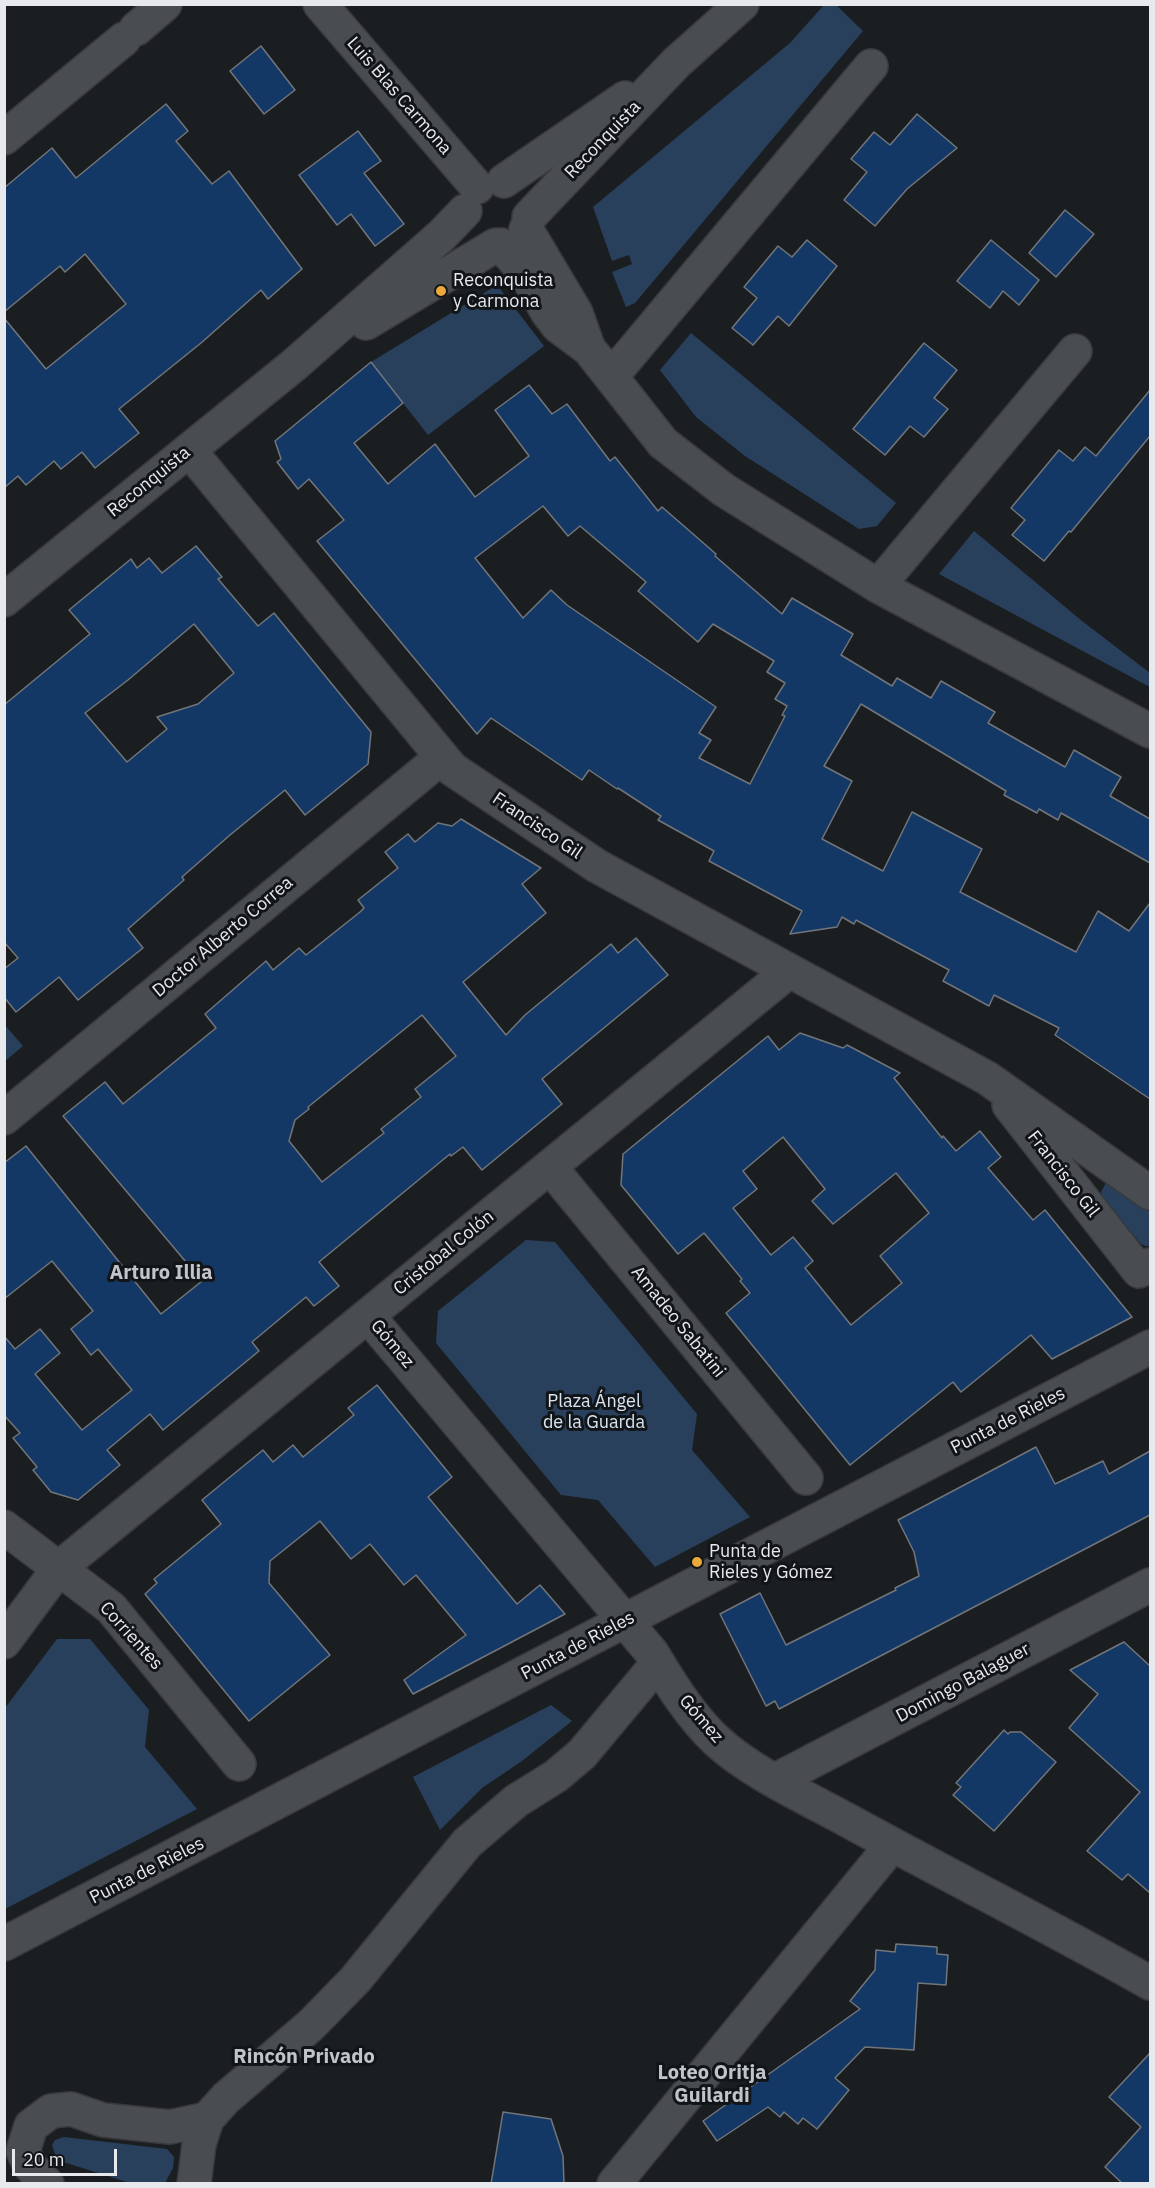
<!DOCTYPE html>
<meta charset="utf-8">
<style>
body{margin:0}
#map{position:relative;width:1155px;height:2188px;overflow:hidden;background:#1b1e21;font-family:"IBM Plex Sans",sans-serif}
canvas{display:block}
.frame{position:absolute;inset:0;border:6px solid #e7e9ec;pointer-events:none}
.scale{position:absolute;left:12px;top:2149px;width:105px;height:27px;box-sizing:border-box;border:3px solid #e7e9ec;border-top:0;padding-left:8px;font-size:18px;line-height:21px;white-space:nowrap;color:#e7e9ec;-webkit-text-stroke:4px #121518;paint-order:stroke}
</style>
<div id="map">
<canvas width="1155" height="2188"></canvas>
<div class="frame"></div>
<div class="scale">20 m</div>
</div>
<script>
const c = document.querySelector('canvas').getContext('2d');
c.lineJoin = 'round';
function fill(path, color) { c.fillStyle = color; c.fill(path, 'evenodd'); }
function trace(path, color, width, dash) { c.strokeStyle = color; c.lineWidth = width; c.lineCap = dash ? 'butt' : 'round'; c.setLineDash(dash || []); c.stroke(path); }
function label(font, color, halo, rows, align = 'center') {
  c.font = font + ' "IBM Plex Sans",sans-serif'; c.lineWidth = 6; c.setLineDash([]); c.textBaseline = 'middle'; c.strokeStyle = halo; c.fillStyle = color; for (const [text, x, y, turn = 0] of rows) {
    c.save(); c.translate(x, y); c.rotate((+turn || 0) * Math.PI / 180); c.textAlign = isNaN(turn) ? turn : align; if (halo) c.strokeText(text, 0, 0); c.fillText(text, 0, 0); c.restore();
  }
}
const green = new Path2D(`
 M824 5H836L863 31 635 303 626 307 612 272 632 264 629 255 612 261 593 207 790 43Z
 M497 285 544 346 428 435 371 362Z
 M691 333 896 503 877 526 859 529 745 456 696 417 660 370Z
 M974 531 1082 621 1150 673V687L939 574Z
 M4 1024 23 1046 5 1061H4Z
 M1106 1183 1113 1184 1150 1212V1246H1145L1141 1244 1103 1198 1101 1192Z
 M526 1240 555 1242 697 1414 692 1450 750 1517 655 1567 598 1500 561 1495 436 1343 438 1311Z
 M57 1639H90L149 1710 145 1747 197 1809 5 1909V1708Z
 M551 1705 572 1721 522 1761 482 1788 440 1830 413 1777Z
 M64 2137 167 2149 174 2157 173 2168 165 2183H130L57 2160 52 2145 55 2140Z`);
const building = new Path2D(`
 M261 46 295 90 264 114 230 71Z
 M166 104 188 131 176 141 212 184 229 171 302 269 268 299 261 290 201 343 119 409 139 433 95 468 82 452 61 469 54 461 26 485 18 476 4 488V318L46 369 126 304 85 254 65 272 60 266 4 312V188L52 148 76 178Z
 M917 114 957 148 907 189 875 226 844 200 867 172 851 159 874 132 890 145Z
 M358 131 381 161 364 173 404 224 375 246 351 214 337 225 299 175Z
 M1065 210 1094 234 1056 277 1029 253Z
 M807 240 837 266 789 326 778 316 753 345 732 328 757 298 744 287 778 246 792 257Z
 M991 240 1039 280 1019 305 1003 291 990 308 957 281Z
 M924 343 957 370 934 398 948 409 924 437 910 426 885 455 853 429Z
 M371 362 403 403 354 443 388 484 435 444 475 497 529 456 495 410 529 385 552 414 567 404 610 461 615 457 658 511 662 507 716 554 715 556 782 614 792 598 853 634 841 655 892 686 897 678 931 698 941 681 995 712 988 723 1065 767 1074 750 1121 777 1110 796 1150 819V863L1061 813 1058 820 1039 809 1037 813 1004 795 1006 791 861 704 824 766 852 781 822 839 883 871 912 812 982 849 960 892 1076 952 1098 911 1129 931 1150 903V1099L1055 1035 1059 1028 994 995 989 1006 943 981 949 970 856 920 854 924 842 917 837 927 790 934 802 911 709 861 714 851 658 820 661 816 618 788 617 789 589 770 582 780 491 718 477 734 317 541 344 520 309 479 298 489 277 462 281 459 275 441ZM543 506 568 536 580 526 646 582 638 591 698 642 713 624 774 661 767 672 785 683 775 699 787 706 782 715 785 716 750 784 699 758 711 740 699 733 716 707 567 605 551 590 523 618 475 558Z
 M1150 390V436L1071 532 1069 531 1044 561 1012 535 1025 520 1011 508 1059 450 1073 461 1085 447 1096 456Z
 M196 546 222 577 218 579 258 626 274 613 371 732 368 764 305 815 285 790 230 835 182 877 184 880 128 929 143 948 78 1000 59 977 16 1012 4 997V969L18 958 4 942V705L90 634 69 610 131 559 137 568 149 558 162 573ZM194 624 234 673 198 704 157 717 167 729 127 762 85 713 128 680Z
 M461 819 541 868 522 884 546 913 463 982 506 1035 525 1015 611 944 618 953 636 938 668 975 542 1079 562 1104 482 1170 463 1147 451 1156 450 1154 319 1262 339 1286 314 1306 306 1297 252 1342 259 1351 163 1430 150 1414 107 1450 120 1465 78 1500 51 1492 33 1470 37 1467 13 1438 20 1433 4 1415V1336L15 1349 40 1329 60 1353 35 1374 82 1430 132 1390 98 1349 91 1355 71 1329 93 1311 52 1261 4 1299V1163L26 1146 161 1314 202 1281 63 1116 105 1082 123 1104 216 1028 205 1014 266 961 273 970 299 948 306 955 360 912 364 908 358 900 398 868 385 852 408 834 415 842 438 823 452 826ZM422 1015 456 1056 415 1089 421 1097 381 1129 384 1133 322 1182 289 1141 295 1120 309 1109 308 1107Z
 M800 1033 843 1048 847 1045 900 1073 894 1078 942 1138 943 1136 956 1151 980 1131 1001 1157 988 1168 1033 1220 1045 1210 1132 1317 1052 1359 1031 1335 961 1392 953 1382 850 1465 726 1313 750 1293 740 1281 742 1279 704 1233 678 1254 621 1185 623 1154 768 1036 779 1050ZM783 1137 825 1189 812 1201 833 1224 896 1173 929 1213 880 1256 902 1283 851 1325 805 1268 813 1261 793 1237 771 1255 733 1208 757 1189 743 1171Z
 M377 1385 452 1477 428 1497 517 1604 540 1585 565 1614 413 1694 404 1680 466 1635 416 1575 404 1585 370 1544 351 1559 320 1521 270 1561 269 1583 330 1655 249 1721 145 1594 157 1583 154 1579 221 1524 202 1500 263 1450 273 1462 293 1445 303 1457 354 1415 348 1408Z
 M1036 1447 1055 1484 1103 1461 1109 1474 1150 1451V1515L779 1709 775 1701 766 1706 720 1614 760 1593 786 1645 896 1590 895 1588 919 1576 914 1552 898 1520Z
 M1124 1642 1150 1666V1893L1128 1874 1122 1880 1087 1851 1140 1792 1069 1728 1098 1694 1070 1670Z
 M1004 1730 1008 1734 1010 1732H1021L1056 1762 994 1831 953 1795 961 1787 956 1783Z
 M896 1944 937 1947V1954L948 1955 946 1985 918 1983 914 2050 865 2047 835 2078 849 2090 817 2129 803 2118 798 2124 784 2112 780 2117 768 2107 717 2141 703 2121 860 2009 850 2001 875 1970 876 1950 895 1952Z
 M1150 2053V2184H1123L1105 2167 1141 2127 1109 2097Z
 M503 2112 551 2119 563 2156 564 2184H491Z`);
const minor = new Path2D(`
 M320 4 477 187
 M136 29 165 4
 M4 138 124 39
 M504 181 625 98
 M529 217 676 63 742 4
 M526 229 576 313 587 344
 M501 245 524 271 548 313 558 326 589 349 663 443 724 490 878 586 1150 731
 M366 323 496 245
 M611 377 871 66
 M189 450 452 769 597 866 987 1078 1150 1193
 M878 586 1075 351
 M4 600 294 365 442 235 465 211
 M1009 1105 1139 1271 1150 1265
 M4 1118 442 757
 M550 1167 806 1478
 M368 1316 652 1653C670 1683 691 1717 717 1741 750 1772 809 1799 849 1821 949 1876 1051 1927 1150 1983
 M4 1527 111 1608 239 1764
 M4 1642 59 1568 789 971
 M776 1780 1150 1585
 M47 2184 30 2166 23 2151 31 2126 51 2111 71 2109 103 2120 170 2127 207 2119
 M194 2184 199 2144 207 2119 226 2098 311 2025 355 1980 467 1843 516 1801 556 1776 582 1754 658 1663
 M614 2184 892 1845`);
const tertiary = new Path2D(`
 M4 1944 1150 1347`);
const markers = [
 [441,291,6,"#eca93b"],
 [697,1562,6,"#eca93b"]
];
const streetNames = [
 ["Luis Blas Carmona",399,96,49],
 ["Reconquista",603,140,-46],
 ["Reconquista",149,482,-39],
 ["Francisco Gil",537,826,34],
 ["Doctor Alberto Correa",223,937,-40],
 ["Francisco Gil",1063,1174,52],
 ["Cristobal Colón",444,1253,-39],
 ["Amadeo Sabatini",678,1322,51],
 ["Gómez",392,1344,50],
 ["Punta de Rieles",1008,1421,-27],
 ["Corrientes",131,1636,48],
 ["Punta de Rieles",578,1646,-28],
 ["Domingo Balaguer",963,1683,-28],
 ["Gómez",701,1719,49],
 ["Punta de Rieles",147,1871,-27]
];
const poiNames = [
 ["Reconquista",453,281],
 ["y Carmona",453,302],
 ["Punta de",709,1552],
 ["Rieles y Gómez",709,1573]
];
const parkNames = [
 ["Plaza Ángel",594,1402],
 ["de la Guarda",594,1423]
];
const neighbourhoodNames = [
 ["Arturo Illia",161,1273],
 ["Rincón Privado",304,2057],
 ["Loteo Oritja",712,2073],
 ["Guilardi",712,2096]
];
fill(green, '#29405d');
fill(building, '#133865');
trace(building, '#72757a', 1.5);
trace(minor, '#383a3c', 36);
trace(tertiary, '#383a3c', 36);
trace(minor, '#494c50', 33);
trace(tertiary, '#494c50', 33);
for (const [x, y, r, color] of markers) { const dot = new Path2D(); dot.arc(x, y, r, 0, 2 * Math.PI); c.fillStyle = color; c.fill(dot); trace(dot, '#121518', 2); }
label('18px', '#e7e9ec', '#121518', streetNames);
label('18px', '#e7e9ec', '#121518', poiNames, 'left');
label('18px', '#d9e4f3', '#121518', parkNames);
label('bold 20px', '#c1c5cb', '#121518', neighbourhoodNames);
</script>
